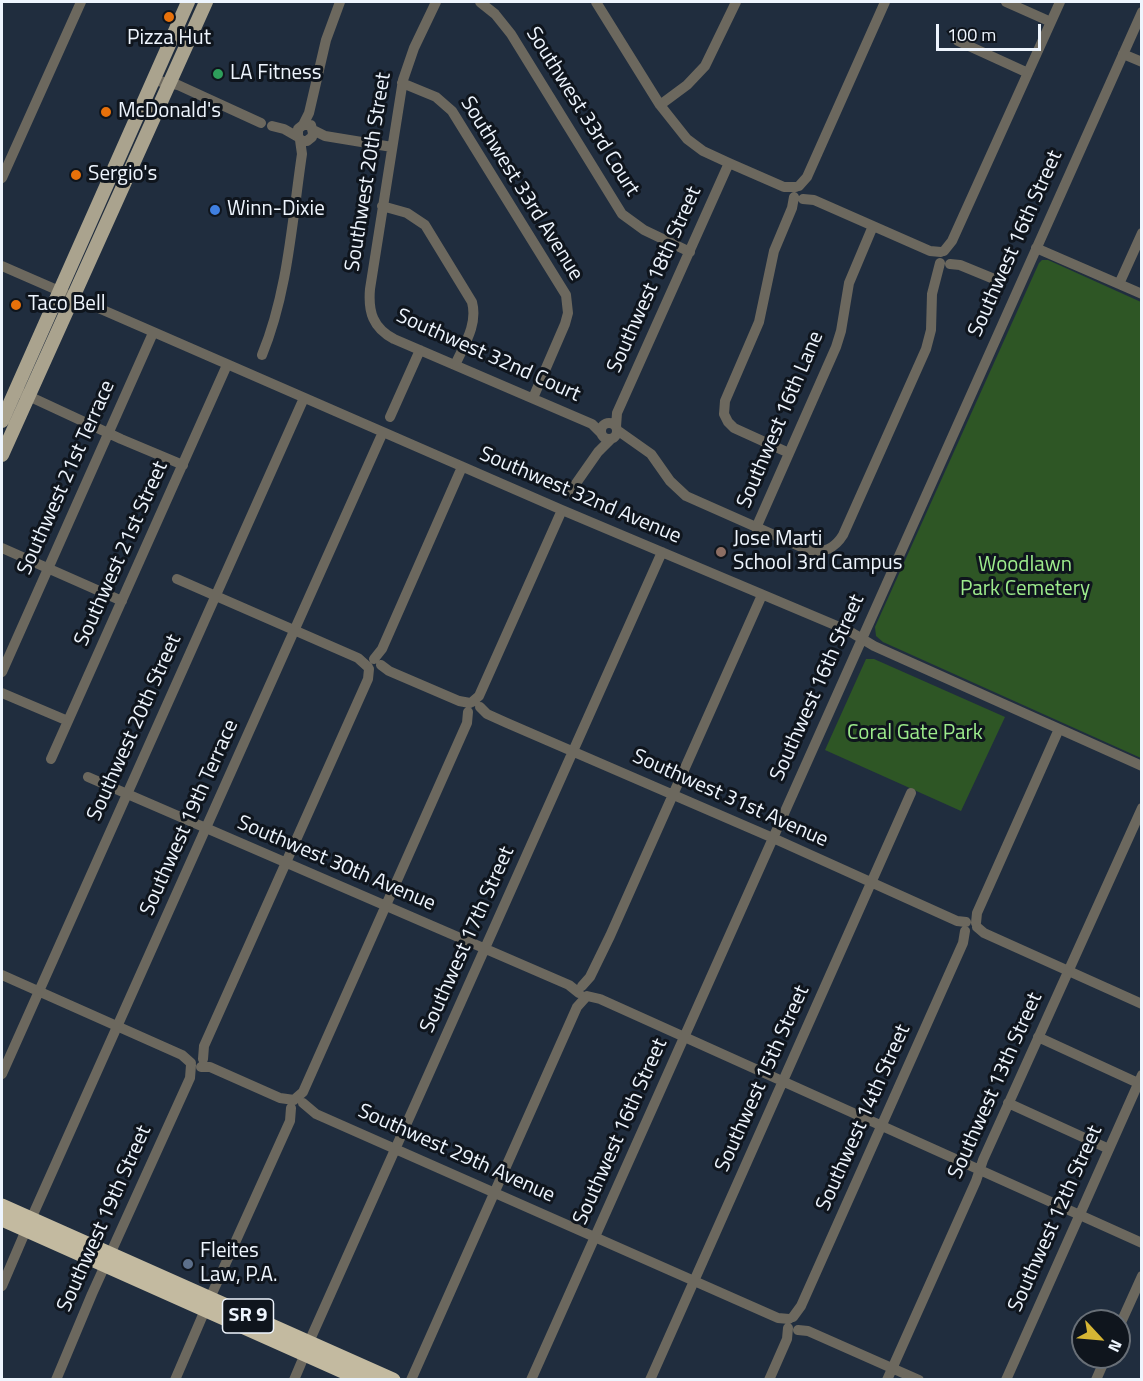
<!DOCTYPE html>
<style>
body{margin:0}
#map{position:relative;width:1143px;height:1381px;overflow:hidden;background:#202d3e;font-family:"Titillium Web",sans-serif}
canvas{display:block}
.frame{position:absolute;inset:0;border:3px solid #eef5fe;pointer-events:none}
.north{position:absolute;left:1071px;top:1309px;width:60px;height:60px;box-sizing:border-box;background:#0f151d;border:2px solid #686f77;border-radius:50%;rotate:116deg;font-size:16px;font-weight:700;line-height:24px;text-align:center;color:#eef5fe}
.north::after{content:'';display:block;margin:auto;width:21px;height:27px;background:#d6b534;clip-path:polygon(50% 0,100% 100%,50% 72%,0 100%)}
.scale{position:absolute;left:936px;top:24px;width:105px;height:27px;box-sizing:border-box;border:3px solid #eef5fe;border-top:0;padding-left:8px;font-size:18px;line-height:21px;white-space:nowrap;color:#eef5fe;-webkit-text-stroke:4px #0f151d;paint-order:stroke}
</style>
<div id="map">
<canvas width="1143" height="1381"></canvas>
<div class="frame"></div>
<div class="north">N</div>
<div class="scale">100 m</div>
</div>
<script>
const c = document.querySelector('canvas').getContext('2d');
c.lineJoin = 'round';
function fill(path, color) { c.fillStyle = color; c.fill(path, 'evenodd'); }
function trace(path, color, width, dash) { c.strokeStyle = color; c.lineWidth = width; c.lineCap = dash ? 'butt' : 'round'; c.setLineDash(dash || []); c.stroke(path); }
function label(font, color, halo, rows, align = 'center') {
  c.font = font + ' "Titillium Web",sans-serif'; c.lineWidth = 6; c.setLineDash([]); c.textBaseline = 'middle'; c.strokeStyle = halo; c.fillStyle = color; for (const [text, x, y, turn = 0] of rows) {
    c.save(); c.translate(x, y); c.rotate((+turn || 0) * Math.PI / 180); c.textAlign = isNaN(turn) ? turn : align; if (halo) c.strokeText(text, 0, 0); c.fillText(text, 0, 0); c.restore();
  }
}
const green = new Path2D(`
 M1042 260H1048L1141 302V758L883 642 876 636 875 627 1039 263Z
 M866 659H874L1005 717 961 811 825 750Z`);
const minor = new Path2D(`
 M436 2 414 48 403 80 370 289C368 312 373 328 394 339L592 424 601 433
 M480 2 495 14 511 34 622 214 644 230 690 252
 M596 2 660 105 687 139 703 151 729 163 784 187H796
 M1006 2 1051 22
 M958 41 1028 73
 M1123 54 1142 62
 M153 80 178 85 261 123
 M402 83 436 97 452 111 566 295 568 313 565 324 533 398
 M660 105 687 85 705 66 736 2
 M303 125 309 113 326 40 340 2
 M308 125H303L298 129V137L302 141H307L312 137 313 133 311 125
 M272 126 284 129 298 137
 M313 130 325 136 392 147
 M2 178 81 2
 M799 186 807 177 885 2
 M803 199 814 200 930 251 941 252
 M382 206 407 213 425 225 472 302C478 325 464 345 455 365
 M1036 248 1142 294
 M944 251 952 241 1060 2
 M950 264 960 265 999 281
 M2 266 562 510 849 631 874 646 1142 766
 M1119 284 1142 233
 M262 355C288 292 292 221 302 154L300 140
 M22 393 121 439 183 465
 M390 417 420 350
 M601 431a8 8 0 1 1 16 0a8 8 0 1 1-16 0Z
 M616 427 617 413 729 163
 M617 430 651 454 670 481 686 496 808 550C823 554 835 548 843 535L926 349 931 330 932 294 940 263
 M789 453 734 428 728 422 724 414 725 401 759 322 774 251 792 208 794 197
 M570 492 598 452 611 439
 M756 528 836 347 841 331 849 283 873 226
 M2 548 122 601
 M177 579 358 658 368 667
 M374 659 382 649 462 467
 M381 665 389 671 459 701 470 703
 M2 672 153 333
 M2 693 68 721
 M472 702 479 696 562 510
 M480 707 487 714 507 723 773 838 957 921 966 922
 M51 759 227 365
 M88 777 569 985 579 993
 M976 923 977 913 1059 729
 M977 927 984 933 1142 1004
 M2 975 182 1055 191 1063
 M582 986 590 977 610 936 762 595
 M587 996 600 999 1142 1243
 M1038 1037 1138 1083
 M203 1059 204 1046 368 679 369 669
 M201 1067H210L280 1098 294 1100
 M2 1074 304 398
 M295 1099 303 1092 467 723 468 712
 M303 1103 316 1114 778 1318 789 1319
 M1008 1103 1109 1149
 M31 1219 383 432
 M2 1286 26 1230
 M210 1298 290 1121 291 1108
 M793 1317 801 1306 963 943 965 931
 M1119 1327 1142 1276
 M798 1330 808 1331 919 1380
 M309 1342 662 552
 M56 1380 92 1294 190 1078 191 1065
 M175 1380 205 1310
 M294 1380 305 1354
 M411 1380 577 1007 586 997
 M531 1380 1142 12
 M650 1380 911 793
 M769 1380 787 1339 788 1328
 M887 1380 976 1181 983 1160 1142 808
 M1006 1380 1142 1075
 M1096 1380 1106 1357`);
const major = new Path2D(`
 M2 421 188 2
 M2 455 206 2`);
const highway = new Path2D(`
 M2 1206 393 1380
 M2 1219 363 1380`);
const markers = [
 [169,17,6,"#e8710a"],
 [218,74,6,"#2e9e5b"],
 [106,112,6,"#e8710a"],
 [76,175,6,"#e8710a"],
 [215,210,6,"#3f7fe0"],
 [16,305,6,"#e8710a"],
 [721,552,6,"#8d6e63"],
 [188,1264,6,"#5c6f8a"]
];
const shields = [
 [248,1316,51]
];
const shieldNames = [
 ["SR 9",248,1316]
];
const poiNames = [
 ["Pizza Hut",169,39,"center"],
 ["LA Fitness",230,74],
 ["McDonald's",118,112],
 ["Sergio's",88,175],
 ["Winn-Dixie",227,210],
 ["Taco Bell",28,305],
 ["Jose Marti",733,540],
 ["School 3rd Campus",733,564],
 ["Fleites",200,1252],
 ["Law, P.A.",200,1276]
];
const streetNames = [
 ["Southwest 33rd Court",582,112,58],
 ["Southwest 20th Street",369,172,-81],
 ["Southwest 33rd Avenue",521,189,58],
 ["Southwest 16th Street",1016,244,-66],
 ["Southwest 18th Street",655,280,-66],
 ["Southwest 32nd Court",488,356,24],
 ["Southwest 16th Lane",781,420,-67],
 ["Southwest 21st Terrace",67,478,-66],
 ["Southwest 32nd Avenue",580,496,23],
 ["Southwest 21st Street",122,554,-66],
 ["Southwest 16th Street",818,688,-66],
 ["Southwest 20th Street",135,728,-66],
 ["Southwest 31st Avenue",730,799,24],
 ["Southwest 19th Terrace",190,818,-66],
 ["Southwest 30th Avenue",336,864,23],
 ["Southwest 17th Street",468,940,-66],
 ["Southwest 15th Street",763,1079,-66],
 ["Southwest 13th Street",996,1086,-66],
 ["Southwest 14th Street",864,1118,-66],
 ["Southwest 16th Street",621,1132,-66],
 ["Southwest 29th Avenue",456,1154,24],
 ["Southwest 19th Street",105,1219,-66],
 ["Southwest 12th Street",1056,1219,-66]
];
const parkNames = [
 ["Woodlawn",1025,566],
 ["Park Cemetery",1025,590],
 ["Coral Gate Park",915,734]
];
fill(green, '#2e5625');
trace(minor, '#6c685e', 10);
trace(major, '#aaa38e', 14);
trace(highway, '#c3baa0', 15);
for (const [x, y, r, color] of markers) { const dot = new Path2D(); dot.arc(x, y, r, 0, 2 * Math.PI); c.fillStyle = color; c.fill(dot); trace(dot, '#0f151d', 2); }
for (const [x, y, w] of shields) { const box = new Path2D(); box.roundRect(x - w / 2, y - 17, w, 34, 4.5); c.fillStyle = '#0f151d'; c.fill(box); trace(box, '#eef5fe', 1.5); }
label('bold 20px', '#eef5fe', null, shieldNames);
label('21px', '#eef5fe', '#0f151d', poiNames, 'left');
label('21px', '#eef5fe', '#0f151d', streetNames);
label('21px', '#9dec8c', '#0f151d', parkNames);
</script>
